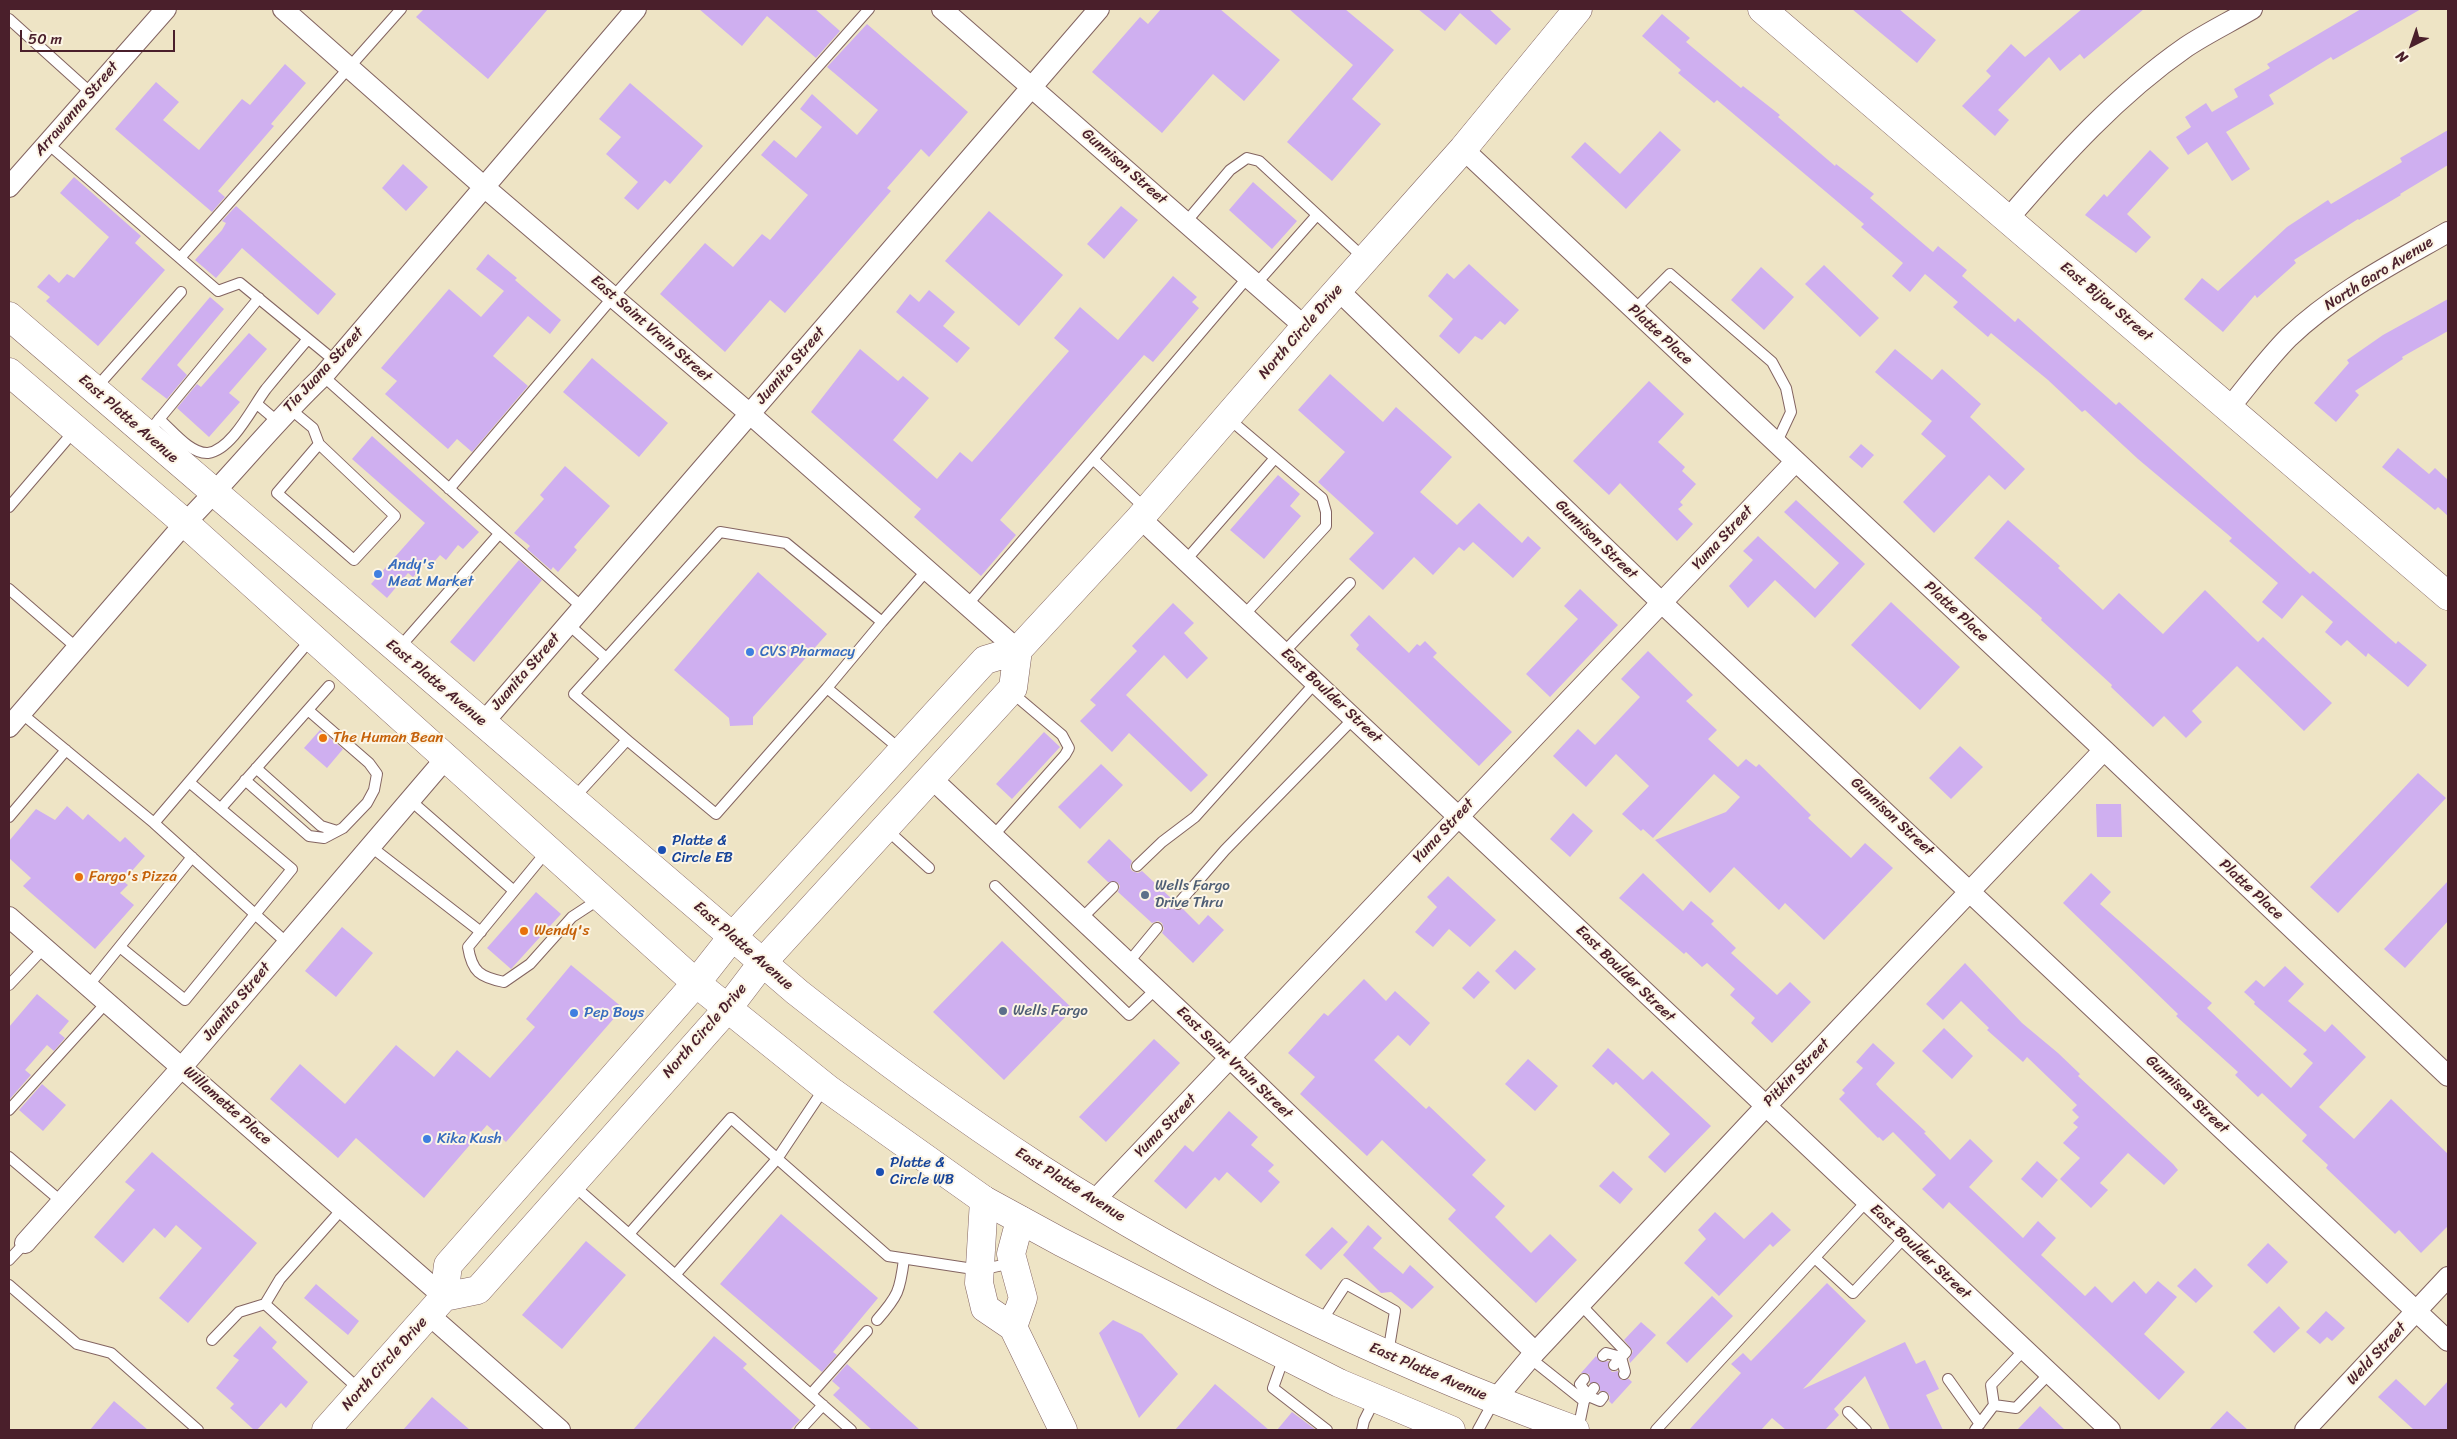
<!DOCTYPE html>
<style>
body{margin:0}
#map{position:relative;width:2457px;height:1439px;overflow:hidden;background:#eee4c5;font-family:Sriracha,sans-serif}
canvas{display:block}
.frame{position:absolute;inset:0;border:10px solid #4a1f2b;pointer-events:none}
.north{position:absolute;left:2387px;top:20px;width:50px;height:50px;-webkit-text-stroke:4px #fcf5e5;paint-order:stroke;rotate:221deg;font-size:14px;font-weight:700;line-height:20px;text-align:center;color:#4a1f2b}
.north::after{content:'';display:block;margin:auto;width:18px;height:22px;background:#4a1f2b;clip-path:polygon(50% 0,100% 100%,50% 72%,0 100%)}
.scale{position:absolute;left:20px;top:30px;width:155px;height:22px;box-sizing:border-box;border:2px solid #4a1f2b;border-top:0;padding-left:6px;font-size:15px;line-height:18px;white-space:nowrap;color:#4a1f2b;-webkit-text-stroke:4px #fcf5e5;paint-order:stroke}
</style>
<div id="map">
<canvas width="2457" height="1439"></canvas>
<div class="frame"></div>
<div class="north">N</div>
<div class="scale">50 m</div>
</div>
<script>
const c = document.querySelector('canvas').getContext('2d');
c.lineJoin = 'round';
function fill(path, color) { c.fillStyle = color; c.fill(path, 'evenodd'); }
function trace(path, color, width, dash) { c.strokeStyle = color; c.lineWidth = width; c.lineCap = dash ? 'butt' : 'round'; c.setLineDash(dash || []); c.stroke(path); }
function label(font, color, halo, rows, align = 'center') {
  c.font = font + ' Sriracha,sans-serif'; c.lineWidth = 4; c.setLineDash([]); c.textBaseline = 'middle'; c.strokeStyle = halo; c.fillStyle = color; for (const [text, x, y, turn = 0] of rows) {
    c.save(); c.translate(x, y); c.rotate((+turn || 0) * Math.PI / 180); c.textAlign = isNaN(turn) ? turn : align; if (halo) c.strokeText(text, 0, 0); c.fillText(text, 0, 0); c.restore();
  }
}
const building = new Path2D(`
 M424 9H548L488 79 416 17Z
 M699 9H815L840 31 816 58 767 16 742 46Z
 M1161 9H1220L1280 60 1244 101 1213 74 1162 133 1092 72 1140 17 1148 24Z
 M1289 9H1345L1394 50 1352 99 1381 124 1332 181 1287 142 1353 65Z
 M1418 9H1489L1511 29 1496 45 1460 13 1445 31Z
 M1852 9H1899L1936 40 1917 63Z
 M2082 9H2144L2084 59 2080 54 2060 71 2049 57 1998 110 2009 120 1995 136 1962 106 1991 76 1986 71 2011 44 2025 57Z
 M2361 9H2421L2333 60 2331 57 2269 95 2274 104 2226 132 2250 169 2232 181 2207 142 2188 155 2176 137 2191 127 2185 117 2206 103 2212 112 2238 97 2234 89 2270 68 2267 64Z
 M1662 14 1690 38 1686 42 1741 88 1743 86 1780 115 1778 117 1835 166 1836 164 1874 194 1870 198 1933 252 1938 246 1967 270 1962 276 2015 322 2018 318 2116 405 2119 402 2310 574 2313 571 2396 644 2398 641 2427 665 2408 687 2368 653 2366 657 2347 640 2341 646 2325 632 2333 622 2302 595 2282 619 2262 602 2278 583 2229 541 2232 538 2138 459 2085 410 2082 412 2048 380 1991 333 1988 337 1953 307 1958 302 1925 274 1910 292 1892 276 1903 263 1861 227 1864 224 1717 100 1714 103 1678 73 1681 70 1642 36Z
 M867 24 968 112 929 157 921 149 887 188 891 191 785 313 770 300 725 352 660 294 705 243 733 267 762 234 770 240 808 195 761 155 774 140 796 158 822 127 800 109 812 94 857 135 878 110 827 67Z
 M285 64 306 83 271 124 274 126 218 191 225 197 212 212 115 129 156 82 179 102 163 120 199 150 242 99 250 105Z
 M630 83 703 146 670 184 665 180 638 210 624 198 638 182 606 154 621 137 599 119Z
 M2448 130V165L2400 194 2401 195 2359 220 2358 219 2294 260 2296 263 2257 298 2255 295 2223 332 2184 299 2202 278 2218 291 2287 227 2328 200 2331 204 2402 162 2400 158Z
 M1660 131 1681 150 1626 209 1571 157 1585 142 1620 174Z
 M2150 150 2169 168 2127 214 2151 237 2136 253 2085 215 2104 194 2107 197Z
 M403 164 428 187 406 211 382 188Z
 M74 177 141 236 135 243 165 270 98 346 46 301 50 297 37 287 49 274 59 283 67 274 74 278 109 237 60 193Z
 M1253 182 1297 221 1272 249 1229 210Z
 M236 206 336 294 318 315 242 248 216 278 195 260 222 230 226 223 222 221Z
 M1121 206 1138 220 1104 259 1087 244Z
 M989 211 1063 275 1019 326 945 261Z
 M488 254 517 278 515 280 561 320 550 334 528 316 493 356 528 386 472 452 457 439 448 449 385 394 397 381 381 368 449 289 481 317 504 291 476 269Z
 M1469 264 1519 310 1505 325 1500 321 1482 340 1475 336 1459 354 1439 336 1453 319 1428 296 1447 273 1454 279Z
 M1824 265 1879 318 1860 337 1805 284Z
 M1761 267 1794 297 1764 330 1731 300Z
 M1173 276 1197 297 1192 302 1199 308 1153 362 1144 355 1000 520 1016 535 981 576 914 517 921 509 915 504 811 412 860 349 898 381 903 376 929 398 893 440 937 479 960 452 972 462 1069 351 1054 338 1080 307 1118 340Z
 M929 290 955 312 943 326 970 348 957 363 896 312 910 294 919 302Z
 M210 297 224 309 177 365 187 375 167 399 141 379Z
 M2448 299V331L2402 357 2403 359 2355 391 2359 395 2336 422 2314 403 2349 363 2347 360 2383 335Z
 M249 333 267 349 229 393 240 402 209 437 177 408 197 384 201 387Z
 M1895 349 1932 380 1942 369 1981 404 1970 417 2025 469 2005 490 1989 475 1934 533 1903 502 1946 456 1921 434 1932 421 1875 372Z
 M592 358 668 423 639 457 563 392Z
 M1330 374 1383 422 1396 407 1452 457 1420 492 1457 525 1479 503 1522 543 1528 536 1541 548 1513 578 1473 542 1464 551 1459 547 1433 575 1414 557 1383 590 1349 559 1374 533 1318 482 1345 452 1298 410Z
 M1649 381 1684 414 1658 442 1685 467 1682 471 1696 484 1680 502 1683 505 1678 509 1693 524 1677 541 1620 483 1609 495 1573 461Z
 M372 436 479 532 463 549 458 545 446 560 440 555 429 568 425 564 413 577 408 573 387 598 371 584 425 523 352 459Z
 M1861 444 1874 455 1862 468 1849 457Z
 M2398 448 2429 474 2435 468 2448 480V516L2438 507 2435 510 2382 467Z
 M565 466 610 506 574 547 577 550 558 572 553 567 551 570 527 549 530 546 514 533 544 499 540 495Z
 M1278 475 1300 494 1290 506 1301 516 1264 559 1230 530Z
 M1796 500 1865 564 1815 618 1775 580 1748 608 1729 586 1753 560 1743 551 1758 536 1815 589 1839 563 1784 512Z
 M2008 520 2060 566 2058 568 2103 610 2119 593 2163 634 2205 590 2258 642 2263 637 2332 703 2304 731 2237 666 2192 711 2202 722 2186 738 2164 716 2153 727 2111 687 2112 685 2041 620 2042 618 1974 558Z
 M519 560 542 580 474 662 450 642Z
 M758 572 827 634 753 717V725L730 726 729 718 674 670Z
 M1580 589 1618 625 1550 697 1526 674 1578 619 1564 606Z
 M1891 602 1960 667 1920 710 1851 645Z
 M1173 603 1194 623 1184 633 1208 658 1187 679 1164 655 1126 695 1208 775 1191 792 1129 733 1112 752 1080 721 1096 705 1090 700 1137 651 1132 646Z
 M1369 615 1409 653 1417 644 1420 646 1425 641 1437 653 1433 657 1512 732 1479 766 1356 649 1359 645 1350 635Z
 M1648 651 1693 695 1686 701 1717 730 1708 739 1738 767 1746 759 1756 767 1759 764 1811 815 1808 818 1851 858 1865 843 1893 868 1824 940 1785 903 1779 910 1734 867 1710 893 1655 840 1726 812 1740 797 1714 774 1653 838 1643 829 1641 831 1622 814 1649 786 1616 754 1586 787 1553 756 1578 729 1595 745 1640 697 1621 679Z
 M320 730 343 749 327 768 304 748Z
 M1044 732 1060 747 1012 799 996 784Z
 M1960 746 1983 767 1951 799 1929 778Z
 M1101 764 1123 785 1080 829 1058 807Z
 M2418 773 2446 798 2338 913 2310 887Z
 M2096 804H2121L2122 837H2097Z
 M67 806 83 820 88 814 120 842 125 837 145 856 123 881 128 885 120 893 134 905 95 949 23 886 31 878 9 858V841L36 809 55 820Z
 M1573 813 1593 831 1570 857 1550 839Z
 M1109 839 1132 861 1130 867 1132 871 1138 873 1142 871 1173 900 1171 906 1174 909H1183L1199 925 1208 915 1224 930 1193 963 1162 933 1164 929 1162 923 1158 921 1152 923 1118 892 1120 886 1117 882H1108L1087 862Z
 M1643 873 1683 911 1691 901 1714 921 1711 924 1736 948 1731 953 1777 995 1790 982 1811 1002 1772 1043 1751 1023 1755 1018 1730 995 1735 989 1707 963 1702 967 1686 952 1684 954 1619 898Z
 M2091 873 2111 892 2100 904 2212 1003 2207 1008 2291 1088 2313 1063 2303 1054 2307 1050 2254 1004 2255 1002 2244 992 2256 980 2264 987 2285 966 2304 984 2288 1001 2325 1032 2332 1024 2366 1057 2319 1107 2354 1139 2391 1099 2448 1154V1226L2421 1253 2399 1230 2395 1234 2326 1168 2328 1165 2302 1141 2307 1135 2262 1093 2258 1097 2235 1075 2238 1072 2176 1016 2178 1014 2063 903Z
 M1448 876 1496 920 1470 947 1449 929 1433 947 1415 932 1437 907 1427 897Z
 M2448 881V921L2405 968 2384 949Z
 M536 892 561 914 511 969 487 948Z
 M342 927 373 953 336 997 305 971Z
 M1002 941 1073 1009 1004 1080 933 1012Z
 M1515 950 1536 969 1515 990 1495 971Z
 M1965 963 2022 1023 2058 1053 2080 1074 2078 1076 2173 1164 2178 1170 2164 1185 2128 1153 2100 1183 2108 1190 2091 1208 2060 1179 2080 1158 2063 1143 2078 1127 2073 1123 2079 1117 2072 1110 2077 1105 2027 1057 2023 1062 1987 1030 1989 1028 1961 1001 1943 1020 1926 1004Z
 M571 965 623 1008 506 1142 487 1125 424 1198 356 1138 338 1158 270 1099 300 1064 345 1104 396 1045 434 1077 457 1050 490 1078 535 1027 526 1019Z
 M1478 971 1490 982 1474 999 1462 988Z
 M1364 979 1386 1001 1395 991 1430 1023 1410 1046 1398 1035 1374 1060 1426 1109 1429 1106 1486 1160 1472 1175 1505 1206 1495 1217 1531 1253 1550 1234 1577 1260 1536 1303 1448 1219 1456 1210 1382 1140 1367 1156 1300 1094 1315 1077 1288 1053 1324 1013 1328 1016Z
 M37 994 69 1021 59 1033 65 1038 54 1051 47 1045 25 1070 31 1075 9 1100V1027Z
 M1944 1028 1973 1056 1952 1079 1922 1051Z
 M1154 1039 1180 1063 1106 1142 1079 1117Z
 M1873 1043 1895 1063 1876 1084 1880 1089 1926 1132 1924 1133 1950 1160 1970 1139 1993 1161 1969 1187 2023 1238 2038 1221 2056 1238 2041 1255 2085 1296 2095 1286 2112 1303 2134 1281 2146 1294 2158 1281 2177 1297 2144 1334 2185 1372 2159 1400 1949 1202 1943 1209 1922 1189 1936 1175 1893 1132 1883 1141 1879 1137 1878 1138 1839 1099 1845 1093 1842 1090 1863 1068 1856 1062Z
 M1608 1048 1643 1080 1652 1071 1711 1126 1665 1173 1648 1157 1670 1134 1616 1082 1613 1085 1592 1066Z
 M1528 1059 1558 1086 1535 1111 1505 1084Z
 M42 1084 66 1105 43 1131 19 1110Z
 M1229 1111 1258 1137 1251 1145 1274 1165 1268 1171 1280 1182 1261 1203 1227 1172 1219 1181 1215 1177 1186 1209 1154 1181 1185 1145 1193 1152Z
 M152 1152 257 1243 188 1323 159 1298 202 1248 176 1225 165 1238 154 1228 123 1263 94 1237 135 1190 125 1182Z
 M2037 1161 2058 1180 2042 1198 2021 1179Z
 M1613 1171 1633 1189 1620 1204 1599 1186Z
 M1715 1212 1744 1239 1772 1212 1791 1230 1773 1247 1770 1244 1719 1296 1684 1263 1706 1239 1698 1230Z
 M781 1214 878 1298 833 1352 837 1355 822 1372 720 1284Z
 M1368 1225 1382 1238 1373 1248 1403 1274 1410 1265 1434 1287 1412 1309 1391 1292 1381 1293 1343 1255Z
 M1332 1227 1348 1242 1321 1270 1305 1255Z
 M586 1241 626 1275 562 1349 522 1315Z
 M2268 1243 2288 1262 2267 1284 2247 1265Z
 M2195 1268 2213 1286 2196 1303 2177 1286Z
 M1827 1283 1866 1321 1803 1389 1905 1342 1916 1364 1925 1360 1939 1389 1926 1395 1943 1430H1890L1865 1376 1834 1409 1839 1415 1825 1430H1786L1772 1418 1761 1430H1689L1741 1373 1731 1364 1743 1353 1751 1361Z
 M316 1284 359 1321 348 1335 304 1298Z
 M1712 1296 1733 1316 1687 1363 1666 1343Z
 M2279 1306 2300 1328 2274 1353 2253 1332Z
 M2326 1311 2345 1328 2332 1341 2327 1337 2320 1344 2306 1332Z
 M1113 1320 1142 1334 1178 1374 1139 1418 1099 1333Z
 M1641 1322 1656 1335 1630 1363 1629 1359 1633 1351 1624 1340Z
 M260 1326 277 1342 272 1348 308 1382 286 1408 281 1403 257 1430H254L230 1408 234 1404 216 1388 239 1360 233 1356Z
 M714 1336 747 1364 743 1368 800 1420 790 1430H633Z
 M1596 1356 1601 1362 1609 1361 1608 1367 1612 1372 1618 1371 1621 1380 1629 1379 1632 1382 1612 1404 1609 1401 1610 1397 1607 1392 1600 1391 1598 1383H1590L1589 1374 1581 1373Z
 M847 1364 920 1430H872L833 1395 840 1388 832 1381Z
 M2396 1379 2425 1406 2448 1381V1430H2414L2378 1397Z
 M1215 1384 1269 1430H1175Z
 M432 1397 470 1430H403Z
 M114 1401 148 1430H90Z
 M2040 1406 2065 1430H2017Z
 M2227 1411 2248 1430H2209Z
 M1292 1412 1316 1430H1277Z`);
const lane = new Path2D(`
 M9 19 91 93
 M47 143 218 291 240 283 335 361
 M1186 222 1230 170 1247 158 1259 161 1365 259
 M180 258 401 9
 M1256 284 1317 215
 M1634 310 1670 274 1772 362 1786 388 1791 412 1776 444
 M323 376 583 608
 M95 389 181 292
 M257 404 277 421
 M289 408 313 428 319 444 277 493 354 560 395 516 319 444
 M1228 418 1275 458
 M159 419C172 430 190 454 208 453 232 450 253 406 266 389 280 372 294 355 308 339
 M156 423 259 298
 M449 489 613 297 869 9
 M9 507 75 430
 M1146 509 1093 459 1248 277
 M1186 560 1275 458 1322 498 1326 512V526L1244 615
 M9 589 77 648
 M967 605 1093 459
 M882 622 827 688 901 750
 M568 624 606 658
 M399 648 499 534
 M1284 652 1350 583
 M21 713 154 823 287 943
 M627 740 716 814 827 688
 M256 768 321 826 337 831
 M245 780 309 836 324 838 343 828 367 803 374 790 377 774 369 763 308 710
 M573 799 627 740 574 694 720 532 786 543 882 622 927 570
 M410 800 514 891
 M221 808 329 686
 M9 817 66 750
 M154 823 312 638
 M885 828 929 868
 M993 836 1065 755 1069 748 1062 735 1010 691
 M370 846 481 932
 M547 851 468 947C472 972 480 977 504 982L530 964 572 917 601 898
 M1137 866 1162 842 1195 817 1316 682
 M995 886 1129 1015 1156 989
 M1178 904 1225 850 1354 718
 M1081 919 1113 887
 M120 947 185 1000 292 869 189 782
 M1128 963 1157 928
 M9 985 44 948
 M88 986 192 857
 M9 1110 107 1002
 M9 1157 62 1202
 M572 1184 851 1430
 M629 1234 731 1118 888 1256 980 1270 1012 1263
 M1815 1258 1853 1293 1904 1238
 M9 1260 25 1243
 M675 1275 777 1159 825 1087
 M9 1285 77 1344 111 1353 198 1430
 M265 1304 360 1390
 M1580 1304 1626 1352 1614 1365
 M877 1320C898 1296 900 1291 904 1259
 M1321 1322 1346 1284 1395 1311 1388 1354
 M212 1340 239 1312 265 1304 280 1279 343 1208
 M1603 1356 1606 1353 1621 1357 1625 1372 1624 1374
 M1284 1357 1273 1388 1327 1430
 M1530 1358 1584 1401
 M1584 1379 1580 1384 1588 1396 1594 1388
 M1948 1379 1980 1424
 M811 1394 867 1331
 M1994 1405 2016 1408 2049 1374
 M1848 1412 1866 1430
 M800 1430 823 1405
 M1362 1430 1364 1421 1375 1399
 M1478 1430 1494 1401
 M1578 1430 1584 1401 1588 1396 1600 1401 1603 1397
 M1656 1430 1866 1202
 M1975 1430 1994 1405 1991 1385 2024 1350`);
const street = new Path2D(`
 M283 9 483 186 750 414 1018 650
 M942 9 1305 327
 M1463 149 2104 750 2448 1076
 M9 187 166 9
 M2008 219C2062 156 2117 95 2186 47 2207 33 2230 22 2252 9
 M1338 290 1662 603 2448 1341
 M2230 407C2249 384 2268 358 2289 337 2335 293 2394 263 2448 232
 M1140 518C1465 820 1786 1127 2110 1430
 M483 723 1099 9
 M9 727 185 523C233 475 274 422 323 376L636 9
 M930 777 1230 1058 1535 1352
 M9 917 444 1297
 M1094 1201 1795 462
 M25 1243 182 1067 446 758
 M428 1314 560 1430
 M1494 1401 1530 1358 1765 1107 2104 750
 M2305 1430 2448 1277`);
const secondary = new Path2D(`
 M1762 9 2448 596
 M984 1200 979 1283 985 1308 1013 1327 1063 1430
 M1013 1327 1023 1298 1011 1254 1020 1220`);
const primary = new Path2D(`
 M9 316 797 992C875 1054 957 1114 1041 1169 1208 1277 1389 1362 1575 1430
 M9 372 185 523 696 983 828 1089 984 1200 1061 1242 1339 1383 1451 1430
 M444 1297 478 1290 728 1008 763 962 1013 688 1018 650
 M326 1430 444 1297 448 1265 696 983 733 936 985 660 1018 650 1140 518 1305 327 1463 149 1578 9`);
const markers = [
 [378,574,5,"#3f7fe0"],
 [750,652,5,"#3f7fe0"],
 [323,738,5,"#e8710a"],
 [662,850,5,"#1a4fb4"],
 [79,877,5,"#e8710a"],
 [1145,895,5,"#5c6f8a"],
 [524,931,5,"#e8710a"],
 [1003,1011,5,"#5c6f8a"],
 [574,1013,5,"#3f7fe0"],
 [427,1139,5,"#3f7fe0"],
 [880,1172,5,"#1a4fb4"]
];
const streetNames = [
 ["Arrawanna Street",77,109,-49],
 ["Gunnison Street",1124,167,41],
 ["North Garo Avenue",2379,274,-32],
 ["East Bijou Street",2106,302,40],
 ["East Saint Vrain Street",651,329,41],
 ["North Circle Drive",1301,332,-49],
 ["Platte Place",1660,335,43],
 ["Juanita Street",791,366,-49],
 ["Tia Juana Street",324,370,-47],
 ["East Platte Avenue",128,419,41],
 ["Yuma Street",1723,538,-47],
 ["Gunnison Street",1596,540,44],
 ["Platte Place",1956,612,43],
 ["Juanita Street",526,672,-49],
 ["East Platte Avenue",436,683,40],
 ["East Boulder Street",1331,696,43],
 ["Gunnison Street",1892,817,43],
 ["Yuma Street",1444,831,-47],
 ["Platte Place",2251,890,43],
 ["East Platte Avenue",743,946,41],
 ["East Boulder Street",1625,974,44],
 ["Juanita Street",237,1002,-50],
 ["North Circle Drive",705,1031,-49],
 ["East Saint Vrain Street",1234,1063,44],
 ["Pitkin Street",1797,1073,-46],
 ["Gunnison Street",2187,1095,43],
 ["Willamette Place",227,1106,41],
 ["Yuma Street",1166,1126,-46],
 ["East Platte Avenue",1070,1185,32],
 ["East Boulder Street",1920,1252,43],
 ["Weld Street",2377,1354,-47],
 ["North Circle Drive",385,1364,-48],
 ["East Platte Avenue",1428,1372,23]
];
const shopNames = [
 ["Andy's",388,565],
 ["Meat Market",388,582],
 ["CVS Pharmacy",760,652],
 ["Pep Boys",584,1013],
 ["Kika Kush",437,1139]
];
const foodNames = [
 ["The Human Bean",333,738],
 ["Fargo's Pizza",89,877],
 ["Wendy's",534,931]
];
const transitNames = [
 ["Platte &",672,841],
 ["Circle EB",672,858],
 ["Platte &",890,1163],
 ["Circle WB",890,1180]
];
const serviceNames = [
 ["Wells Fargo",1155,886],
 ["Drive Thru",1155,903],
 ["Wells Fargo",1013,1011]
];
fill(building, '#cfaff0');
trace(lane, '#836461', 12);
trace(street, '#836461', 22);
trace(secondary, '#836461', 29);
trace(primary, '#836461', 29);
trace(lane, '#fff', 10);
trace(street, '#fff', 20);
trace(secondary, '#fff', 28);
trace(primary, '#fff', 28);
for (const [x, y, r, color] of markers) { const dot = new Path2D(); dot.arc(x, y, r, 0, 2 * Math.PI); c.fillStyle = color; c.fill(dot); trace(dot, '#fcf5e5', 2); }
label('15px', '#4a1f2b', '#fcf5e5', streetNames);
label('15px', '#366cbe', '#fcf5e5', shopNames, 'left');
label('15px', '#c56008', '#fcf5e5', foodNames, 'left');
label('15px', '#164399', '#fcf5e5', transitNames, 'left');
label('15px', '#4e5e75', '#fcf5e5', serviceNames, 'left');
</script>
